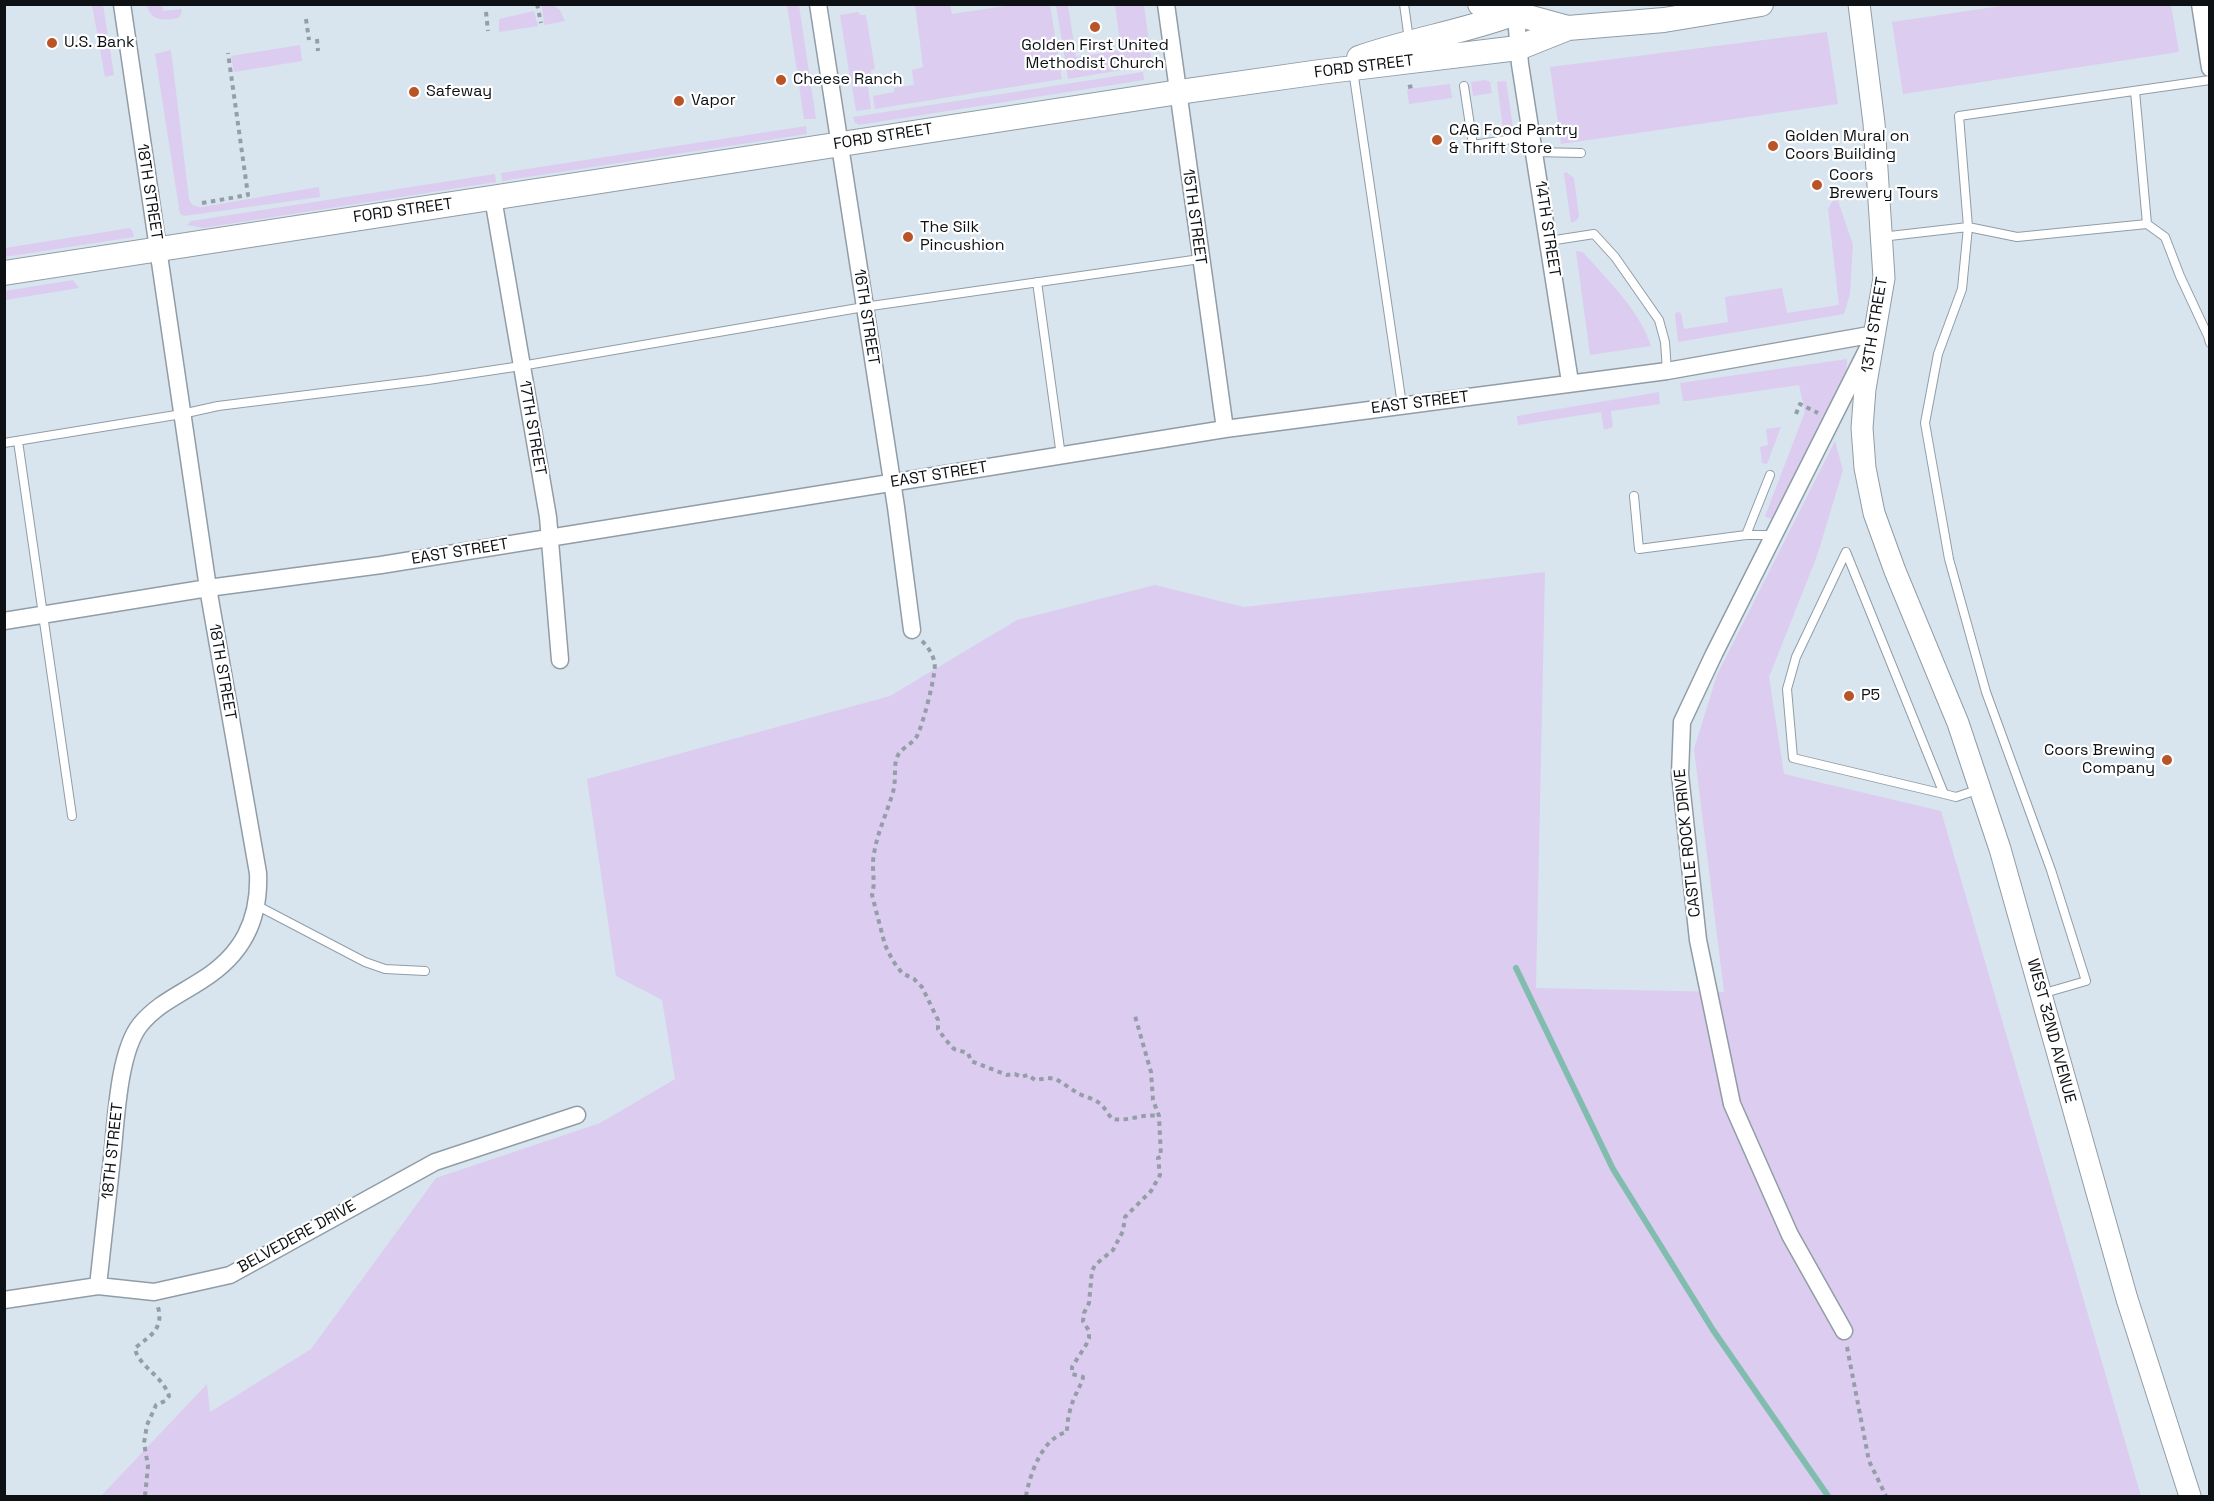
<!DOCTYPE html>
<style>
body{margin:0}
#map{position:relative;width:2214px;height:1501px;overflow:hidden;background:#d8e5ef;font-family:"Space Grotesk",sans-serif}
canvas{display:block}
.frame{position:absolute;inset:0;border:6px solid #0d1114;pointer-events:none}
</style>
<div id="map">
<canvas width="2214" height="1501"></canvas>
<div class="frame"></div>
</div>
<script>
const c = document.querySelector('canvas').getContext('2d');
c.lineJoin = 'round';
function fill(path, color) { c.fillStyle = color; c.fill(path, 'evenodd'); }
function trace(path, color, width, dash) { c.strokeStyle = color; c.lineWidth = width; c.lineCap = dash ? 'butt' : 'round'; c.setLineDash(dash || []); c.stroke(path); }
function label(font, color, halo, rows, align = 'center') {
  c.font = font + ' "Space Grotesk",sans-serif'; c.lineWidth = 4.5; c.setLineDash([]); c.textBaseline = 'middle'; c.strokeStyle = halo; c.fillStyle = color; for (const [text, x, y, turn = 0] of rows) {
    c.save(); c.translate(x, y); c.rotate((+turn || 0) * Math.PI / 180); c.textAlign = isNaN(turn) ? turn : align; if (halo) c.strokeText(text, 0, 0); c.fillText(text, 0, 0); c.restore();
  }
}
const green = new Path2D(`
 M92 5H103L114 75 105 77Z
 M147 5H162L163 11 181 9 182 11 179 18C164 20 150 22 147 5Z
 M553 5 560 10 565 21 544 25 542 6Z
 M787 5H799L816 119H804Z
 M915 5H950L952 14 1012 5H1050L1062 79 875 109 873 96 894 92V88L914 85 912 70 923 67Z
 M1056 5H1068L1076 57 1121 50 1115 5H1144L1152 65 1068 79Z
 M2008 5H2171L2179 52 1903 94 1892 22Z
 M534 11 538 26 499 32V19Z
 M858 12 861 15H866L875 69 871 70 872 81 862 85 851 84 840 15Z
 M1827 32 1838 104 1561 144 1550 67Z
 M300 45 302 61 234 72 231 56Z
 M171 50 189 199C191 205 195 207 202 207L319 187 320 197 184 216 180 214 155 54Z
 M1143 72 1144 80 859 125 855 123 853 117Z
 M1486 80 1490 82 1492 93 1473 96 1471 82Z
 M1506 81 1513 127 1503 129 1497 82Z
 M1450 84 1452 98 1409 104 1407 89Z
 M852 87H868L871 109 856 111Z
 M806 126 807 134 502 181 501 173Z
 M1566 172 1574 178 1579 216 1577 220 1571 223 1564 174Z
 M495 174 496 182 203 228 187 225 191 221Z
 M1836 195 1853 245 1850 294 1844 314 1678 342 1675 314 1677 312 1681 313 1684 329 1728 322 1725 297 1782 288 1787 313 1839 305 1828 209Z
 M130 228 133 232 134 237 5 257V248Z
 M1576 251 1583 252C1608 281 1639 309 1651 346L1590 355Z
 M73 280 79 288 5 300V291Z
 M1847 359 1846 378 1771 519 1765 516 1805 412 1799 385 1687 401H1683L1680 383Z
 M1659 392 1660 404 1611 411 1613 427 1604 430 1601 412 1518 425 1517 416Z
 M1781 427 1767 464 1762 463 1760 447 1768 445 1766 429Z
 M1835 441 1843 470 1817 556 1769 677 1784 774 1941 811 2141 1496H101L207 1384 210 1412 311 1349 436 1178 600 1123 675 1079 662 1000 616 976 587 779 890 696 1017 620 1155 585 1244 607 1545 572 1536 988 1724 992 1694 749 1717 675Z`);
const stream = new Path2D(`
 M1516 968 1613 1169 1713 1330 1828 1496`);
const path = new Path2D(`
 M537 4 541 23
 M486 12 488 31
 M306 19 309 40
 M317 39 318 51
 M1408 87 1413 86
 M202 203 248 195 228 53
 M1796 414 1800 404 1818 413
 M922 641C931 650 937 661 934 674 932 688 923 724 917 736 911 746 899 748 896 760 894 771 896 782 893 792 887 813 877 833 874 854 871 868 876 882 872 895L885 945 893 961 902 973 914 979 922 987 938 1020V1029L945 1039 954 1049 968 1053 971 1061 1007 1075 1015 1074 1021 1077 1028 1075 1035 1080 1048 1078 1056 1079 1079 1094 1095 1100 1102 1105 1112 1119C1129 1122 1142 1113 1159 1116
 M1847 1347 1869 1461 1886 1496
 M145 1496 148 1466 144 1443 147 1425 156 1405 165 1401 169 1396C163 1376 137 1365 135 1348 150 1336 164 1329 158 1307
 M1026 1496C1030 1474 1042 1438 1067 1432 1067 1419 1071 1403 1077 1392 1079 1386 1082 1384 1083 1377L1072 1374V1367L1086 1345 1089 1338V1331L1083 1321 1084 1313 1089 1303 1092 1271 1095 1265 1113 1250 1123 1231 1125 1217 1151 1191 1160 1175 1158 1158 1161 1157 1159 1116 1153 1100 1151 1072 1135 1016`);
const service = new Path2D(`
 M1404 4 1409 40
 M1353 70 1402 405
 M1464 86 1473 145 1532 136
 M1534 152 1581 153
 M2147 224 2165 237 2180 276 2208 336 2210 343
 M1881 237 1968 227 1959 116 2210 80
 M1549 241 1594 234 1615 257 1659 320 1665 342 1667 371
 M1037 282 1061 456
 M18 441 72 816
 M4 443 182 414 218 406 428 380 521 366 864 307 1200 259
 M1634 496 1639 549 1746 535H1773
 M1746 535 1770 475
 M1944 794 1846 552 1796 657 1787 689 1793 758 1944 794 1956 797 1980 789
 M256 905 365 962 385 969 425 971
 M2041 994 2086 981 2051 870 1986 692 1949 559 1925 423 1938 354 1962 289 1968 227 2017 237 2147 224 2135 91`);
const minor = new Path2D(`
 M818 4 896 507 912 630
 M1166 4 1225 429
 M2200 4 2210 68
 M1515 5 1520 64 1570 382
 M493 198 548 517 560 660
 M4 621 208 588 381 565 1225 429 1667 371 1875 334
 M98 1286C103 1243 107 1201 112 1158 116 1123 118 1053 140 1025 157 1004 179 995 202 980 242 955 260 921 258 873L208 588 122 4
 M4 1300 98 1286 154 1292 230 1275 435 1162 577 1115
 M1844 1331 1790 1235 1732 1104 1698 940 1680 774 1682 722 1714 654 1868 348`);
const tertiary = new Path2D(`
 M1859 4 1874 123 1884 278 1865 389 1862 428 1865 468 1874 513 1895 571 1958 723 2000 849 2127 1299 2190 1496`);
const secondary = new Path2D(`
 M1480 4 1568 28
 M1359 58C1410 40 1464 32 1515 13
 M4 273 1179 92 1320 72 1518 48 1568 28 1664 20 1761 4`);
const markers = [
 [1095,27,6,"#ba5427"],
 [52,43,6,"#ba5427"],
 [781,80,6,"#ba5427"],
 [414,92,6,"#ba5427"],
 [679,101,6,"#ba5427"],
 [1437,140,6,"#ba5427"],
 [1773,146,6,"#ba5427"],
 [1817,185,6,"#ba5427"],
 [908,237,6,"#ba5427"],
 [1849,696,6,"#ba5427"],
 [2167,760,6,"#ba5427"]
];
const poiNames = [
 ["U.S. Bank",64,43],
 ["Golden First United",1095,46,"center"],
 ["Methodist Church",1095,64,"center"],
 ["Cheese Ranch",793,80],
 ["Safeway",426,92],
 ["Vapor",691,101],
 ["CAG Food Pantry",1449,131],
 ["& Thrift Store",1449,149],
 ["Golden Mural on",1785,137],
 ["Coors Building",1785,155],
 ["Coors",1829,176],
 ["Brewery Tours",1829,194],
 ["The Silk",920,228],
 ["Pincushion",920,246],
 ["P5",1861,696],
 ["Coors Brewing",2155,751,"right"],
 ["Company",2155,769,"right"]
];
const streetNames = [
 ["FORD STREET",1364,67,-7],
 ["FORD STREET",883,137,-9],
 ["18TH STREET",149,192,81],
 ["FORD STREET",403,211,-8],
 ["15TH STREET",1194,217,82],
 ["14TH STREET",1547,229,81],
 ["16TH STREET",866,317,81],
 ["13TH STREET",1875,325,-81],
 ["EAST STREET",1420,403,-7],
 ["17TH STREET",532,428,80],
 ["EAST STREET",939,475,-9],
 ["EAST STREET",460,552,-9],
 ["18TH STREET",222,672,80],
 ["CASTLE ROCK DRIVE",1688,843,-96],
 ["WEST 32ND AVENUE",2051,1031,75],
 ["18TH STREET",113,1151,-84],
 ["BELVEDERE DRIVE",297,1237,-29]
];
fill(green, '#dcccef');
trace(stream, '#81bdaf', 6);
trace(service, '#919da6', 10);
trace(minor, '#919da6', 19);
trace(tertiary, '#919da6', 23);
trace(secondary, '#919da6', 26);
trace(path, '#949ea6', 4, [4.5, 4.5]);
trace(service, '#fff', 8);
trace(minor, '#fff', 16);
trace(tertiary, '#fff', 21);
trace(secondary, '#fff', 24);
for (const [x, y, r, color] of markers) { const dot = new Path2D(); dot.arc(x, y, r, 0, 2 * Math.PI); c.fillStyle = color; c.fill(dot); trace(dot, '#fff', 2); }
label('16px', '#0d1114', '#fff', poiNames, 'left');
label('16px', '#0d1114', '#fff', streetNames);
</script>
